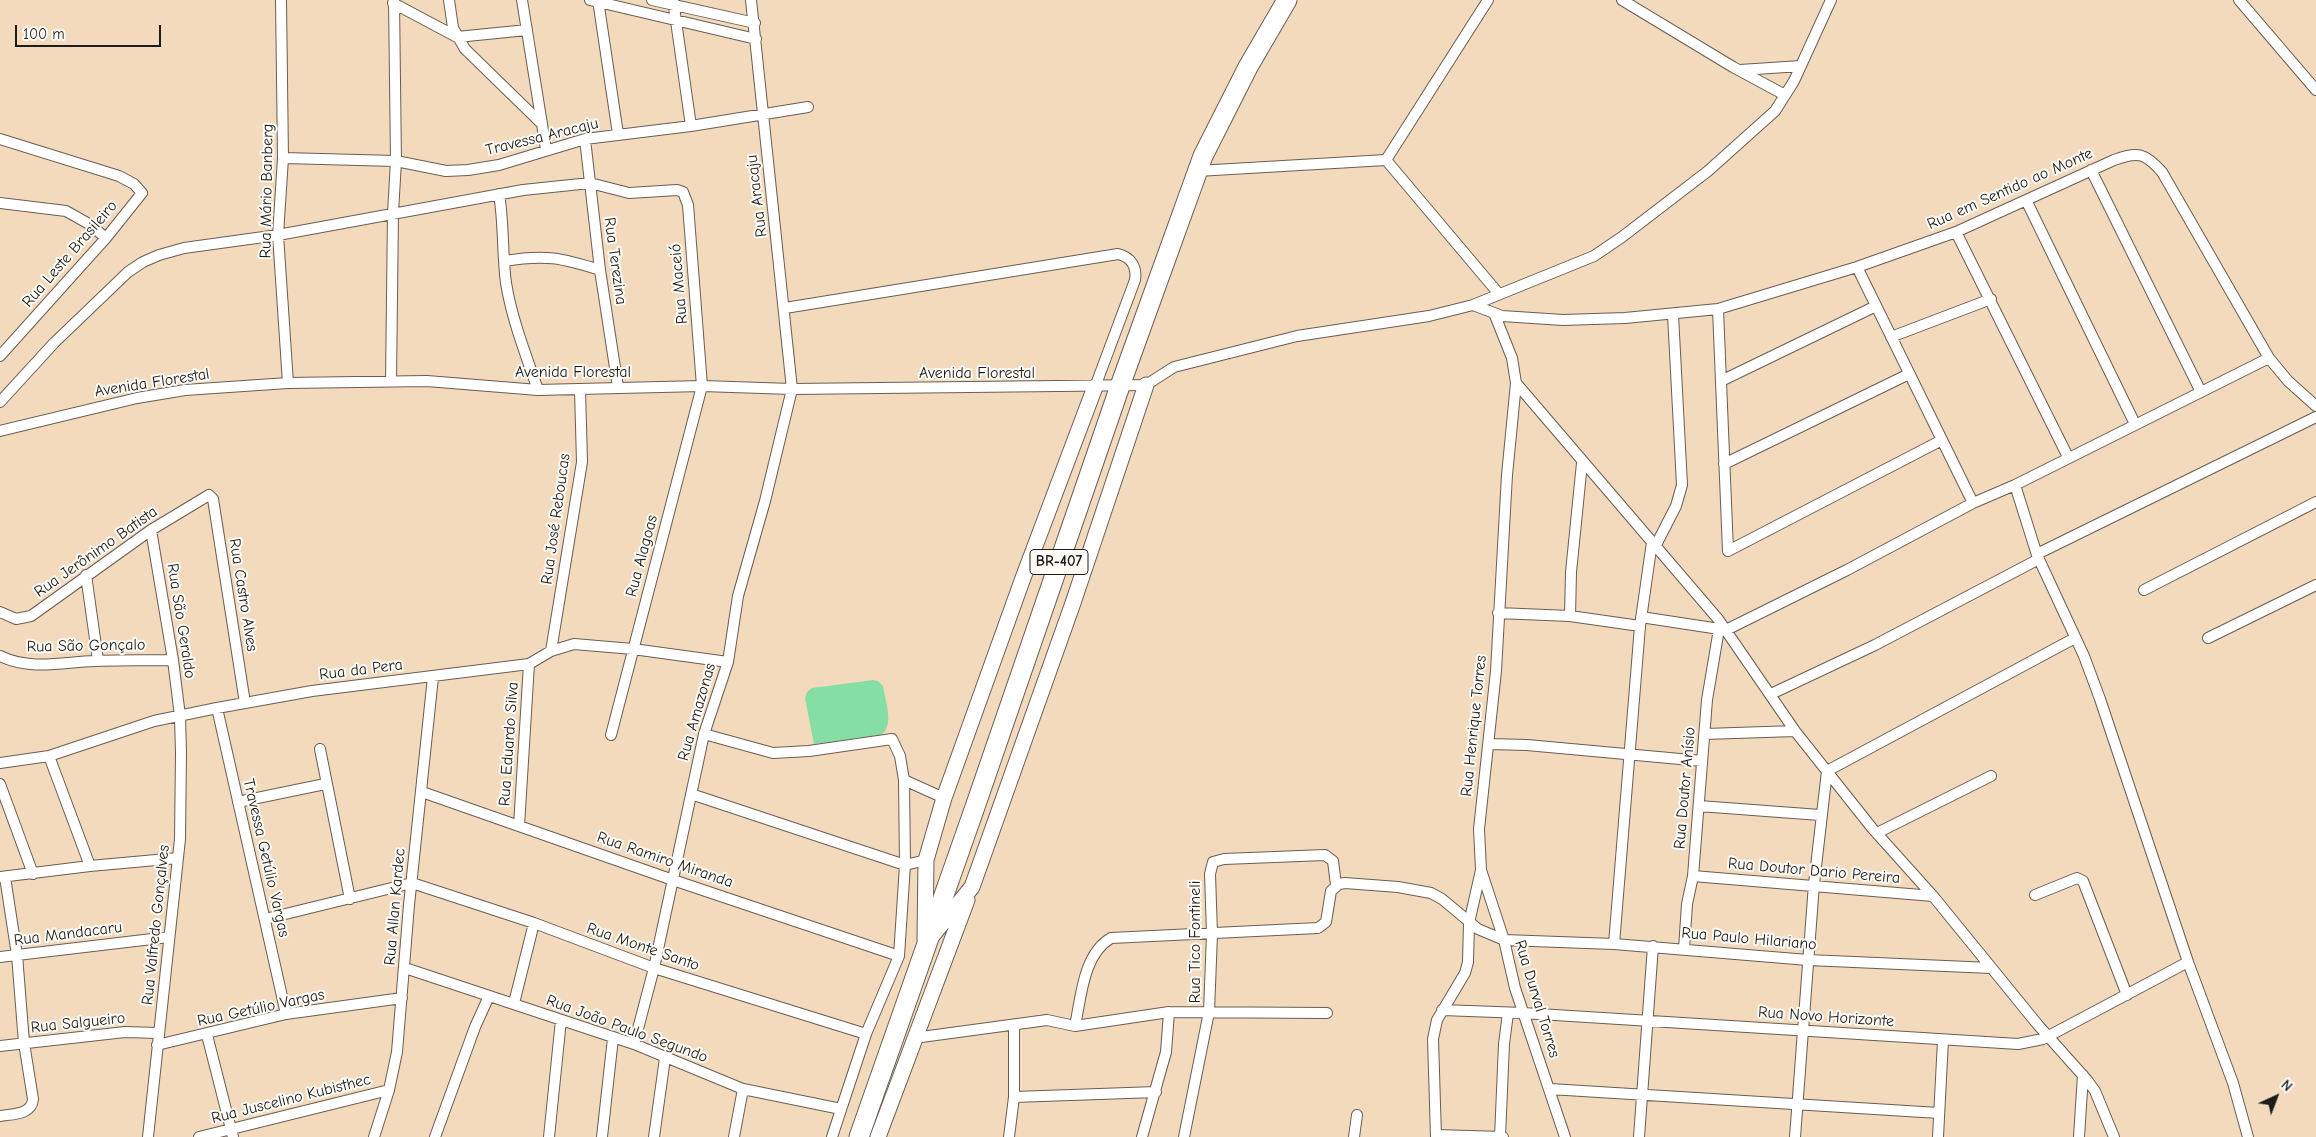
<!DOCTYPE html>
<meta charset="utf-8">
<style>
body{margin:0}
#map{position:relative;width:2316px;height:1137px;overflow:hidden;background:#f4dabd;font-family:"Comic Neue",sans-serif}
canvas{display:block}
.north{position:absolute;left:2251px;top:1072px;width:50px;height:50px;-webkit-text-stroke:4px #fdfcf7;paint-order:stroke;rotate:43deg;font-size:14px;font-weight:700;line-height:20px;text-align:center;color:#1c1c1c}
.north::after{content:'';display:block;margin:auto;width:18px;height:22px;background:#1c1c1c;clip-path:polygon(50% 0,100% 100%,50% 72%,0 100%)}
.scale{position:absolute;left:15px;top:25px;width:146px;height:22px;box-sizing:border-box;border:2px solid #1c1c1c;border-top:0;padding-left:6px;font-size:15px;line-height:18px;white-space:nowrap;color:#1c1c1c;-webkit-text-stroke:4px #fdfcf7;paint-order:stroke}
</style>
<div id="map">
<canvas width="2316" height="1137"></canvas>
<div class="north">N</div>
<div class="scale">100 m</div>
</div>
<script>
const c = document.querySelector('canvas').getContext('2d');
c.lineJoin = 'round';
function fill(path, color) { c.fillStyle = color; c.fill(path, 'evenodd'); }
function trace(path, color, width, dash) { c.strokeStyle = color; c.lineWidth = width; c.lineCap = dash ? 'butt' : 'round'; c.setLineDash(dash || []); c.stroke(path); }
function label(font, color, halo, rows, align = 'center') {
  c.font = font + ' "Comic Neue",sans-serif'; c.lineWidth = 4; c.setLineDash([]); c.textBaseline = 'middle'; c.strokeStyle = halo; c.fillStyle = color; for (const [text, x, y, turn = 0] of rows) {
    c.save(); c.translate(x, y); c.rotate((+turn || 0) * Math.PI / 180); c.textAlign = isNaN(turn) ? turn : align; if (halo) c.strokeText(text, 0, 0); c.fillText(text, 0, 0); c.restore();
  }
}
const green = new Path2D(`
 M873 680 878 681 883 686C885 700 895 726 881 735L814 744 805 698 807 692 812 688Z`);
const street = new Path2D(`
 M281 0 283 158 278 235 288 383
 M449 0 453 28 465 49 542 124
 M522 0 546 149
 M590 0 756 39
 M598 0 618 134
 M652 0 755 23
 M673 0 691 126
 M1622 0 1733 67 1785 95
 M2239 0 2316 90
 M393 3 457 37 527 30
 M1740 70 1801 66
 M0 139 119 176 134 184 142 193 106 238 0 356
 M585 139 600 270 618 387
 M283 158 396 161 446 171 468 170 499 165 585 139 691 126 808 107
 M1386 160 1488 0
 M1386 160 1499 294
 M2091 170 2201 392
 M1197 171 1386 160
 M499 194C504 223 502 253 506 283 512 320 526 355 538 390
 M2026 200 2135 424
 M0 203 66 211 89 224 106 238
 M1956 232 2068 457
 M505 261C545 254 562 258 600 270
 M1857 267 1973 503
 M1473 305 1502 316 1563 320 1625 318 1718 309 1857 267 1956 232 2114 160C2138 151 2145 153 2162 172L2269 358 2288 381 2316 406
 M785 308 1118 254C1131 257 1137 267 1135 280L1095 387
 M1718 309 1728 551 1942 440
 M1891 337 1991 299
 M391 381 393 213 396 161 394 0
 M1721 381 1876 306
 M1516 383 1718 619 1795 731 1872 828 1933 896 2038 1025 2087 1080 2095 1091 2114 1137
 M0 402 54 343 128 272 143 262 159 255 184 248 278 235 523 190 590 183 629 193 677 190 683 192 688 205 702 386 611 735
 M0 431 137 398 185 390 288 383 427 381 538 390 702 386 792 389 1146 385 1174 367 1297 336 1429 316 1473 305 1594 256 1622 237 1708 171 1775 111 1794 81 1831 0
 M1724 464 1909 374
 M2015 485 2037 555 2084 656 2100 699 2188 962 2233 1083 2248 1137
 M1655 547 1676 506 1682 485 1673 315
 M2037 554 2316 417
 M86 575 98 660
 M2144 590 2316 502
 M0 612 16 619 31 616 151 530 209 495 213 499 245 703
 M1498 613 1570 616 1640 626
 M1570 616 1571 572 1582 463
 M1641 617 1726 630 1847 570 1973 503 2015 485 2269 358
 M2208 638 2316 585
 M551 651 582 462 580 390
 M0 656C31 671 63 662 95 661 121 660 147 660 173 660
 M1771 694 1875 645 2039 559
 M217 708 286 1014
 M704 734 773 753 809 751 892 739 900 756 904 780 905 865 899 956 866 1034 832 1137
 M1705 734 1795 731
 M1489 744 1527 745 1702 761
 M320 749 350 899
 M49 756 90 866
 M0 763 49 756 154 721 217 708 312 691 529 664 551 651 574 644 633 649 728 662
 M904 780 944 798
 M0 784 33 874
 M422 792 673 880 899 956
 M691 794 905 865 926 860
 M238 802 325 784
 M1699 806 1820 815
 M519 826 529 664
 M1877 833 1991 776
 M1481 870 1504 940 1515 988 1565 1137
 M1693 876 1933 896
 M0 877 90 866 178 858
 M2035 895 2077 878 2083 881 2127 995
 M265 919 412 883 534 923 654 968 866 1034
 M1614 944 1640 626 1652 542
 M1684 949 1687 904 1693 876 1707 700 1719 629
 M0 957 169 937
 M405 968 634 1044 743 1089 841 1109
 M514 1003 534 923
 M1442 1010 1523 1013 2018 1044 2043 1039 2188 962
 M1075 1026C1081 998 1083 954 1111 938L1318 928 1326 922 1331 891 1339 884 1345 883 1398 887 1431 893 1442 899 1478 929 1504 940 1614 944 1808 960 1991 968
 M207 1035 233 1137
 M914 1038 1047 1020 1075 1026 1169 1012 1327 1013
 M634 1044 654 968 704 734 728 662 738 596 765 501 792 389 751 0
 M157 1045 286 1014 402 998
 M0 1046 125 1032 158 1033
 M1550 1089 1939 1113
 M1014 1097 1156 1092
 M0 1116C12 1114 32 1115 33 1099L24 1043 17 955 5 877
 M1436 1135 1503 1137
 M148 1137 180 839 181 753 180 716 173 660 151 530
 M199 1137 389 1090
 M374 1137 389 1090 397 1052 409 905 433 677
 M435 1137 475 1027 489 996
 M549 1137 561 1020
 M602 1137 613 1038
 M654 1137 665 1058
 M734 1137 743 1089
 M1009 1137 1014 1097V1025
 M1142 1137 1166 1052 1169 1012
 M1184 1137 1209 1012 1212 934 1210 874 1213 862 1224 859 1325 855 1333 861 1336 885
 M1354 1137 1357 1115
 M1436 1137 1433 1039 1437 1020 1465 973 1468 962 1469 923 1481 870 1479 829 1496 671 1507 475 1516 383 1512 358 1494 313
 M1500 1137 1504 1044 1508 1013
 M1639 1137 1653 946
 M1795 1137 1814 884 1827 771 2075 638
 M1938 1137 1943 1040
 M2079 1137 2083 1075`);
const secondary = new Path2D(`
 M932 936 972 887 1073 603 1146 385
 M925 939 926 860 944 798 1023 578 1095 387
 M878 1137 967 900`);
const highway = new Path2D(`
 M859 1137 975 807 1120 386 1203 156 1248 67 1287 0`);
const shields = [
 [1059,562,58]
];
const shieldNames = [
 ["BR-407",1059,562]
];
const streetNames = [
 ["Travessa Aracaju",542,137,-14],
 ["Rua em Sentido ao Monte",2010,189,-24],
 ["Rua Mário Banberg",267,191,-89],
 ["Rua Aracaju",757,196,-97],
 ["Rua Leste Brasileiro",70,254,-49],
 ["Rua Terezina",615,261,82],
 ["Rua Maceió",679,284,-95],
 ["Avenida Florestal",573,372],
 ["Avenida Florestal",977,373],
 ["Avenida Florestal",152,383,-9],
 ["Rua José Reboucas",556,519,-82],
 ["Rua Jerônimo Batista",96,552,-35],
 ["Rua Alagoas",642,556,-75],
 ["Rua Castro Alves",243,595,81],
 ["Rua São Geraldo",181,621,81],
 ["Rua São Gonçalo",86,646,-1],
 ["Rua da Pera",361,670,-7],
 ["Rua Amazonas",697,712,-74],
 ["Rua Henrique Torres",1474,726,-84],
 ["Rua Eduardo Silva",509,744,-86],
 ["Rua Doutor Anísio",1685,788,-85],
 ["Travessa Getúlio Vargas",266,858,77],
 ["Rua Ramiro Miranda",665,860,19],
 ["Rua Doutor Dario Pereira",1814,871,5],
 ["Rua Allan Kardec",395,907,-85],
 ["Rua Valfredo Gonçalves",156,925,-84],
 ["Rua Mandacaru",68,934,-7],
 ["Rua Paulo Hilariano",1749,939,5],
 ["Rua Tico Fontineli",1195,942,-90],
 ["Rua Monte Santo",643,947,19],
 ["Rua Durval Torres",1537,999,73],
 ["Rua Getúlio Vargas",261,1008,-12],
 ["Rua Novo Horizonte",1826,1017,4],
 ["Rua Salgueiro",78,1023,-6],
 ["Rua João Paulo Segundo",627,1029,20],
 ["Rua Juscelino Kubisthec",291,1099,-14]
];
fill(green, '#85dea3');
trace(street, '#685e54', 12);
trace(secondary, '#685e54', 17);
trace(highway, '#685e54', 21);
trace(street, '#fff', 10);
trace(secondary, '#fff', 15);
trace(highway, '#fff', 19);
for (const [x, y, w] of shields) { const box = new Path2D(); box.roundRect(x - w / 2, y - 12.5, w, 25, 4); c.fillStyle = '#fdfcf7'; c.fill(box); trace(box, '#1c1c1c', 1); }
label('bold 15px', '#1c1c1c', null, shieldNames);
label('16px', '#1c1c1c', '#fdfcf7', streetNames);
</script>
